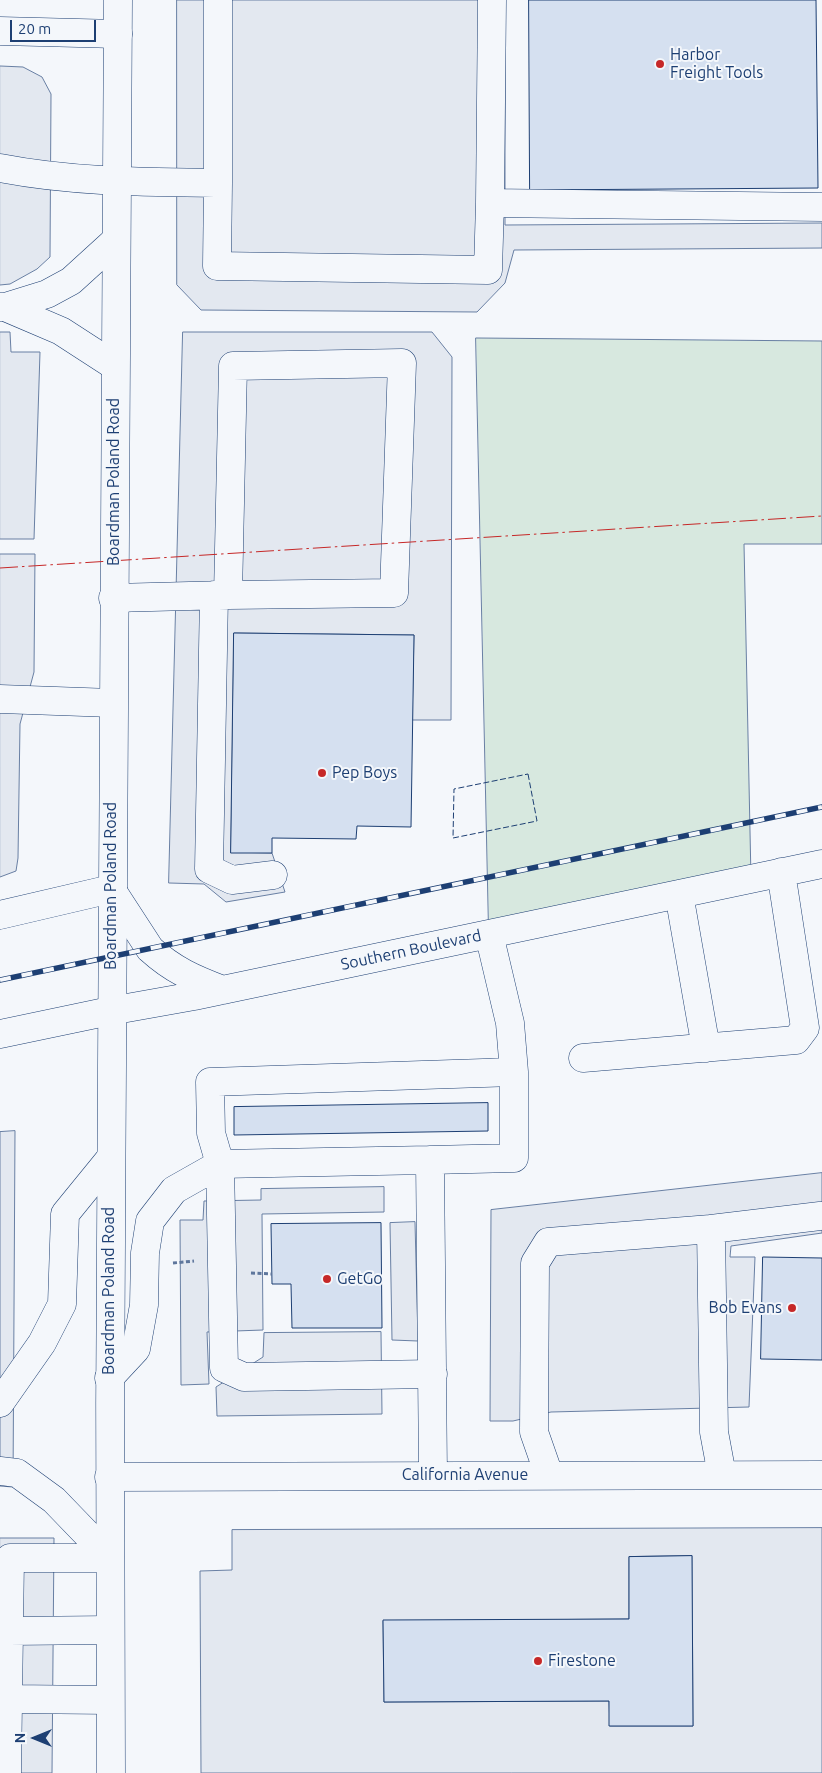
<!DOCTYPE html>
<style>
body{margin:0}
#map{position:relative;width:822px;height:1773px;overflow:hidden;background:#f4f7fb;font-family:Ubuntu,sans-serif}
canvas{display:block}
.north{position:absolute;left:10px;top:1713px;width:50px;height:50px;-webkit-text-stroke:4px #f4f7fb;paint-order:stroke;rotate:270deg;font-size:14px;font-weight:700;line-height:20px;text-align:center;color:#1d3f73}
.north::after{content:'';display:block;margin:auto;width:18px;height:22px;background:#1d3f73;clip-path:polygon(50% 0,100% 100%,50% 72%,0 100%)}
.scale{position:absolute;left:10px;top:20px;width:86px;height:22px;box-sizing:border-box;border:2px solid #1d3f73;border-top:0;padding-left:6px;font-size:15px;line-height:18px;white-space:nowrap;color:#1d3f73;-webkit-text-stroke:4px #f4f7fb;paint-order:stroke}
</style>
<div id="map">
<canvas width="822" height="1773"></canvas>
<div class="north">N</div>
<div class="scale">20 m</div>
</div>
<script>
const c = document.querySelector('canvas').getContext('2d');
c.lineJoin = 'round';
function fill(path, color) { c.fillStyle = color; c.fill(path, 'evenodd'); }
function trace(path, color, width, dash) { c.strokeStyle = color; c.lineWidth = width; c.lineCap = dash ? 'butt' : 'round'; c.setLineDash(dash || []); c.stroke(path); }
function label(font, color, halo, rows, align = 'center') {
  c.font = font + ' Ubuntu,sans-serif'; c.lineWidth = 4; c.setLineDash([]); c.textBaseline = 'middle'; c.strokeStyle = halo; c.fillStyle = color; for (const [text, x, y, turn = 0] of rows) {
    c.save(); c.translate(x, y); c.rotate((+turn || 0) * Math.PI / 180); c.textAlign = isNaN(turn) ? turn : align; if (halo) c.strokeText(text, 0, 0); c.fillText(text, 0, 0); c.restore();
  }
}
const green = new Path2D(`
 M476 338 822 341V544H744L751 879 489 934Z`);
const parking = new Path2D(`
 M177 0H505V225L822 223V248L514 250 505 283 477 312 201 310 177 285Z
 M0 66 23 67 42 77 51 94 50 257 37 269 10 284 0 285Z
 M0 332H10L11 352H40L34 539H0Z
 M183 332H432L452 357 451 720H412L414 635 234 633 231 852 272 853 285 892 226 902 204 884 169 883Z
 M0 554H35L34 672 20 724 18 858 16 871 0 877Z
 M15 1131 13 1487 0 1486V1132Z
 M822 1173V1233L731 1246 730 1257H755L749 1407 551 1412 513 1421H490L491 1210Z
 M384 1187V1212L262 1214 263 1330 207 1332 209 1384 181 1385 180 1220H203L204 1201 261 1200V1189Z
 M415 1222 418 1341 392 1340 390 1223Z
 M381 1332 382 1414 217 1416 216 1387 263 1357 264 1333Z
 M822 1528V1773H201L200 1571 232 1570V1530ZM692 1556 693 1726H610L609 1701 384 1702 383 1621 629 1619V1557Z
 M0 1538H54L52 1773H0Z`);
const building = new Path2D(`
 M529 0H816L818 188 530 190Z
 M234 633 414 635 411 827 357 826 356 839 272 838V853H231Z
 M488 1103V1131L234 1135V1107Z
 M381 1223 382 1328H292L291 1284H272L271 1224Z
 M763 1257 822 1258V1360L761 1359Z
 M692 1556 693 1726H609V1701L384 1702 383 1620 629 1619V1557Z`);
const path = new Path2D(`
 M173 1263 194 1261
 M251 1273 272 1274`);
const minor = new Path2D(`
 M218 0V183
 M0 31 118 34
 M0 168C72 182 145 182 218 183L217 266 488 270 490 203 822 207
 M490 203 492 0
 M0 307H5L47 294 71 281 116 240
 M5 307 61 331 115 366
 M214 595 209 869 232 880 273 875
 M113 598 228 595 233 366 402 363 394 593 228 595
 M0 699 112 703
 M679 894 706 1048
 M0 915 111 889 150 949C173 970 194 979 223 990
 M0 1034 110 1011 194 996 822 864
 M583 1058 796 1040 805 1028 781 872
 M430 1160 514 1158V1072L510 1023 489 934
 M711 1229 820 1216
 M433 1374 244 1377 224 1368 220 1164 430 1160 433 1475
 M109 1378 136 1349 144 1305 145 1253 150 1221 174 1190 220 1164 211 1133 210 1082 514 1072
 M0 1403 42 1343 62 1304 65 1214 109 1160
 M0 1471 17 1473 54 1500 110 1558
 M549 1475 534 1432 535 1263 548 1242 711 1229 714 1432 722 1475
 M109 1477 822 1475
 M9 1631 110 1630
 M8 1699 110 1700
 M7 1773 10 1558H110`);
const major = new Path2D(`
 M111 1773C108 1182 113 591 118 0`);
const rail = new Path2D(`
 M0 980 822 807`);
const fence = new Path2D(`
 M528 774 537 821 453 838 454 789Z`);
const power = new Path2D(`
 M0 568 822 516`);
const markers = [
 [660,64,5,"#c62828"],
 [322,773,5,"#c62828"],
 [327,1279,5,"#c62828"],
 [792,1308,5,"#c62828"],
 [538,1661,5,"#c62828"]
];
const poiNames = [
 ["Harbor",670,55],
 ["Freight Tools",670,73],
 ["Pep Boys",332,773],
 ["GetGo",337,1279],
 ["Bob Evans",782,1308,"right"],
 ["Firestone",548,1661]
];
const streetNames = [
 ["Boardman Poland Road",114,482,-90],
 ["Boardman Poland Road",111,886,-90],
 ["Southern Boulevard",411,950,-12],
 ["Boardman Poland Road",109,1291,-90],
 ["California Avenue",465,1475]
];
fill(green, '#d7e8df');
trace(green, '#687fa3', 1);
fill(parking, '#e3e8f0');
trace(parking, '#687fa3', 1);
fill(building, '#d5e0f0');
trace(building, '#1d3f73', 1);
trace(minor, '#1d3f73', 29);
trace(major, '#1d3f73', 29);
trace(path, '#5e769c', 3, [4, 2.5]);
trace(minor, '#f4f7fb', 28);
trace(major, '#f4f7fb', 28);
trace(rail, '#1d3f73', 5.5);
trace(rail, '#f4f7fb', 4, [11]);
trace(fence, '#1d3f73', 1, [6, 2.5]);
trace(power, '#c62828', 1, [18, 4, 2.5, 4]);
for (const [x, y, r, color] of markers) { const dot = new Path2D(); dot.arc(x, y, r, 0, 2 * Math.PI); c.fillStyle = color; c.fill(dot); trace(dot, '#f4f7fb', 2); }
label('16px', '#1d3f73', '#f4f7fb', poiNames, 'left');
label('16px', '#1d3f73', '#f4f7fb', streetNames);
</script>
